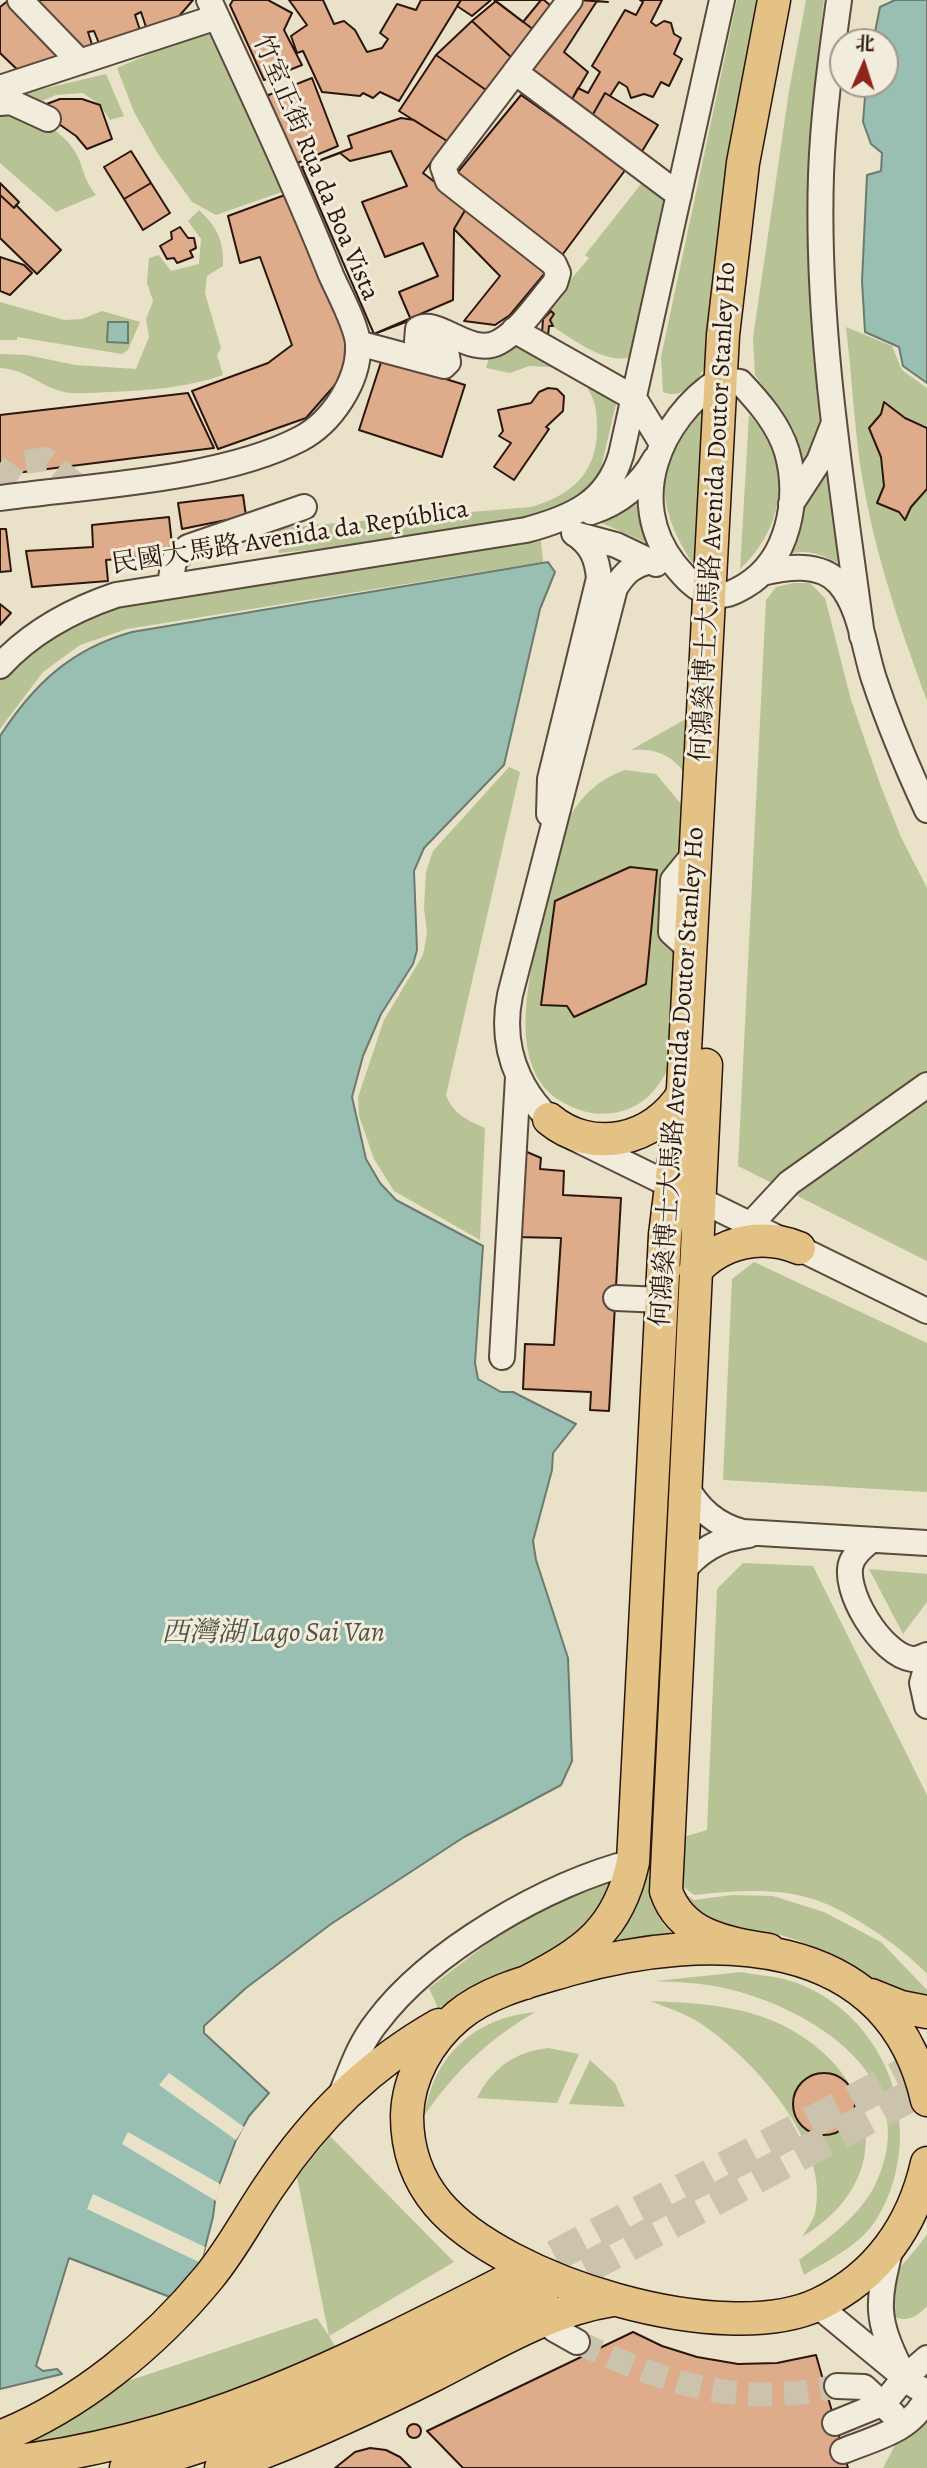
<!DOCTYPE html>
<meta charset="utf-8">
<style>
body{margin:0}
#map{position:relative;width:927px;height:2468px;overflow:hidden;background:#e9e2c8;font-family:Alegreya,"Noto Serif SC",serif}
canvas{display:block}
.north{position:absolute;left:829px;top:28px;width:70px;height:70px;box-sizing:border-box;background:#f1ecdb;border:2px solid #a29689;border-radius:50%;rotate:3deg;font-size:19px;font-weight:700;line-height:28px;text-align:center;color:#2b160d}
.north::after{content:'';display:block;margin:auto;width:24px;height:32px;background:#8f2418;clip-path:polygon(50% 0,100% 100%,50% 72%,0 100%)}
</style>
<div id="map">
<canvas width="927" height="2468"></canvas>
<div class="north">北</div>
</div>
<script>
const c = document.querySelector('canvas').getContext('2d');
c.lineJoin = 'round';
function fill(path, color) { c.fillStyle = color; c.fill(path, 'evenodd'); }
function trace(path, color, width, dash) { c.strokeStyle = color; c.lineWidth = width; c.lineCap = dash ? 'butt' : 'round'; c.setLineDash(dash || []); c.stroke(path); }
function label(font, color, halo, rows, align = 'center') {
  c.font = font + ' Alegreya,"Noto Serif SC",serif'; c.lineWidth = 6; c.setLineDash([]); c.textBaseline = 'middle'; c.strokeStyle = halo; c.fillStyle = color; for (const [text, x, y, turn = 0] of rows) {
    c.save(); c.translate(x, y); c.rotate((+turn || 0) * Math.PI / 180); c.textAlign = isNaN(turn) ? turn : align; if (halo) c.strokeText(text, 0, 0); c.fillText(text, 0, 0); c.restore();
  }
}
const green = new Path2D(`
 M737 0H764L712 355C702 373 687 402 663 392L661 357Z
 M806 0H824L811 119 808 220 822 414 817 436 801 467 794 430 755 375 753 338 789 91Z
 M222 22 296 187 216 215 192 202 158 154 134 112 117 68Z
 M106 74 124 116 110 120 100 105 83 93 56 95 35 104C42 126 67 134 77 155 85 171 83 179 96 195L56 212 0 163V99Z
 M652 170 670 182 632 356C607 369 560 330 539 317L589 258 585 255Z
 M199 210C217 227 224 240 223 266L207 276 205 293 221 348 217 355 223 375C185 388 151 390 112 392 96 392 79 395 64 392 38 386 29 370 0 368V354L27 355 75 365 136 369 149 337 146 319 153 301 147 283 149 258 159 255 171 271 199 264 201 239 188 221Z
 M0 302 64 320 82 319 102 311 140 322 128 350 122 354 17 337V340H0Z
 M846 327 892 346 902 370 927 388V701C897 619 869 537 858 449 853 408 851 367 846 327Z
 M523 341 565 368 529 366 510 373 486 368 490 355Z
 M576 370 617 400 599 476 587 492 548 517 444 536 279 553 277 528 531 507C570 496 596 474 597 432 597 421 597 409 593 399 589 389 582 379 576 370Z
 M703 412 694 565C657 511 650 458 703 412Z
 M749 415C796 459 785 528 740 569Z
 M829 461 846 567C825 557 812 548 788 554L816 478Z
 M635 497 645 542 597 521Z
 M540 531 543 562 127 629 80 645 43 672 0 729V675L79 612Z
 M793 583H810L825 598 851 700 880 784 901 837 927 888V1261L738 1166 766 600 776 587Z
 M691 716 688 777C672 755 657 748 631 750Z
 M509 767 520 772 446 1095C453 1114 467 1120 485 1128L480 1240 394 1191 374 1159 359 1116 358 1097 384 1020 423 955 427 933 424 908 426 872 433 851Z
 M625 770 656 774 686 810 672 1060C660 1088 644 1108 613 1113 594 1116 579 1111 562 1102 498 1065 535 954 548 899 554 876 557 849 565 827 576 800 598 779 625 770Z
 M684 1206 653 1877C654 1909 655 1920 680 1940L608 1947 621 1930 676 1219Z
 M754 1262 927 1343V1492L723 1480 732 1279Z
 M743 1563 813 1566 927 1795V1974C901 1946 843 1906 806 1897 772 1888 729 1891 694 1895L669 1876 670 1841 707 1830 717 1589Z
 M869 1569 927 1574V1602L903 1634Z
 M618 1874 597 1921 552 1953 438 2008 429 1988 514 1923Z
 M674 1886 694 1900 732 1895 773 1896 824 1912 881 1942 927 1990V2002C872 1989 835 1949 780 1935 756 1930 727 1935 705 1923 693 1917 683 1897 674 1886Z
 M742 1972C756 1975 771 1976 784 1979 854 1998 900 2064 900 2134 900 2164 892 2195 876 2220 860 2245 829 2260 804 2275L799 2260C826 2240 859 2217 875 2185 927 2080 813 2008 724 1988 702 1983 678 1982 655 1981Z
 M650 2001C696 2003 744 2005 786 2027 879 2076 899 2179 802 2237 806 2230 813 2221 815 2213 831 2145 755 2061 703 2025 687 2014 668 2008 650 2001Z
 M535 2012C488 2040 455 2071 424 2116 434 2055 474 2018 535 2012Z
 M548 2048 579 2054 557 2103 477 2098C492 2068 515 2052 548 2048Z
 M590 2060 615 2083 625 2107 569 2104Z
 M330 2136 454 2262 329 2336 338 2351 236 2392 114 2432 14 2448 116 2385 317 2318 329 2336 297 2177Z
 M927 2234V2306C917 2317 907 2323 892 2316 884 2270 904 2269 927 2234Z
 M927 2384V2468H883Z`);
const water = new Path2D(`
 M895 0H927V383L903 366 899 347 865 332 862 281 867 175 881 171 882 153 871 144 863 122 866 84H885V42H873L880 7Z
 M108 322H128V343L107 342Z
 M548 562 555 572 540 609 504 765 424 848 414 871 417 950 413 964 381 1014 363 1056 352 1097 366 1159 380 1183 396 1200 483 1246 475 1363 478 1379 501 1392H513L576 1424 553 1453 552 1470 533 1541 536 1560 568 1658 572 1761 561 1785 464 1837 331 1924 246 1988 204 2026V2033L269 2093 249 2116 236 2140 216 2193 213 2217 201 2263 170 2297 69 2258 36 2366 43 2371 57 2369 62 2374 0 2389V736C34 684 71 649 132 632Z`);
const pier = new Path2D(`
 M169 2073 244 2127 236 2140 159 2085Z
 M128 2132 220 2184 216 2201 122 2144Z
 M93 2194 205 2247 201 2263 87 2209Z`);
const building = new Path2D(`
 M9 0 74 59 23 75 0 53V7Z
 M31 0H193L174 22 148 33 141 12 135 15 142 36 102 51 94 31 88 32 95 54 86 57Z
 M233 0H268L292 13 284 30 302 65 264 80 230 5Z
 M289 0H323L334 24 344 21 355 30 367 52 382 48 388 39 380 33 397 4 416 10 421 0H461L399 101 380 92 373 98 363 93 360 96 322 92 303 51 297 53 291 36 307 25Z
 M461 0H491L472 16 457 6Z
 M494 0H544L551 6 534 30Z
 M494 0H541L523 22Z
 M579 0 608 2 597 1 564 52 588 72 571 101 530 72Z
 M640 0H662L651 22 656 26 664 21 671 23 674 34 681 38 674 54 682 59 669 86 661 82 653 97 644 94 631 98 627 87 619 82 610 96 605 93 592 116 571 101 578 88 588 93 600 72 592 66 625 10 636 15 643 2Z
 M496 1 534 30 513 59 472 21Z
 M472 21 513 59 486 90 436 55Z
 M436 55 486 90 447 141 399 111Z
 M312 78 338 146 295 164 266 96Z
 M605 93 658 125 641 153 592 116Z
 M521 95 626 169 560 258 453 178Z
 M60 99H82L100 105 112 139 87 149 76 136 56 122 44 105Z
 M401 118 414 120 447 141 423 173 467 207 454 229 453 300 374 334 302 167 352 148 348 136Z
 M131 151 151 183 124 199 104 167Z
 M391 151 407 186 362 202 385 257 423 243 438 276 399 292 411 320 374 334 302 167 340 153 350 161Z
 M0 183 19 202 14 208 0 195Z
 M151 183 170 213 143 230 124 199Z
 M293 192 353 347 342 377 306 418 218 449 192 391 268 363 292 345 260 257 240 263 228 216Z
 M0 195 14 208 16 205 61 250 37 274 0 238Z
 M467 207 545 273 510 315 495 325 464 321 500 276 454 229Z
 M180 227 188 238H194L196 248 190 251 193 257 177 263 174 258 167 259 160 246 172 239 171 232Z
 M0 257 24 265 32 273 10 295 0 291Z
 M551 311 554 314 550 320 553 326H549L548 336 542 333 543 319Z
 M382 359 465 385 442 457 359 430Z
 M548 388 557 389 564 396 563 411 546 427 549 429 514 480 494 467 511 443 499 436 503 431 498 410 531 403 539 392Z
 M188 393 214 448 0 475V415Z
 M884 402 905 418 927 428V489L911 507 905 520 899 512 877 503 884 486 881 457 869 428 881 414Z
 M243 495 246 516 182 529 178 503Z
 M169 517 173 554 106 560 108 581 32 587 26 551 93 547 92 525Z
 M0 529H6L11 571 0 572Z
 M0 604 11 613 0 625Z
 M630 867 657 870 646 984 574 1017 567 1006 541 1005 555 901Z
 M520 1149 541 1158 540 1169 564 1171 563 1195 621 1198 609 1411 590 1410 591 1392 523 1389 525 1344 554 1345 561 1238 515 1237Z
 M793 2104a31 31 0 1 1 62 0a31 31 0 1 1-62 0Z
 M633 2332 662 2346 697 2357 738 2364 777 2363 816 2355 848 2468H463L427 2431Z
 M407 2431a7 7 0 1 1 14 0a7 7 0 1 1-14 0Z
 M370 2448 386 2450 400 2457 411 2468H335L355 2452Z`);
const minorTunnel = new Path2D(`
 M0 484 14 464 45 459 79 487
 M577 2342C667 2383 738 2409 837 2386`);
const majorTunnel = new Path2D(`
 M512 2278 927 2062
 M543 2291 927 2087`);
const minor = new Path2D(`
 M20 0 80 62
 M839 0C831 58 823 116 821 175 816 329 842 484 862 636
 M515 72 679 195
 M0 88 217 17
 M0 103 11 102 48 119
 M514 330 634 398 661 442
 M358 343 444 366 448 362 447 356 417 341 418 329C438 317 470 358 499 342 521 330 539 301 555 283L558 273 554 264 448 181 443 167 570 0
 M719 380 740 382C759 402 779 425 787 452 800 498 789 560 745 586 733 593 725 597 711 594 695 590 683 575 674 564 625 501 659 419 719 380Z
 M0 498C89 486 221 480 300 439 331 423 360 381 358 344 357 326 339 293 331 275 294 182 251 91 209 0
 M791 504 819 461 833 425
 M591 512C619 503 641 485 655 459
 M575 534 616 545 656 564
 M651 561C633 565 625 572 615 588L510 995C498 1054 524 1106 574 1138L927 1311
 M762 573C787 567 820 562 839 583 861 608 864 649 874 679 889 724 907 767 927 810
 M170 584 174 561 188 547 304 507
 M0 666C32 631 72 610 116 595L526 530C571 518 607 503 621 455L722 0
 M549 814 550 779 599 578C597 558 592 545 574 533
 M690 949 671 932 673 880 695 853
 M750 1225 789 1183 927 1085
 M616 1298 662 1300
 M502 1357 518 1077
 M685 1484C697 1508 716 1525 743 1532L927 1543
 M870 1541C863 1547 856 1552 852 1561 840 1588 882 1656 912 1659 916 1660 922 1657 927 1655
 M680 1575C697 1551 720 1538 749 1535
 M927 1665 922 1683 927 1706
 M339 2099C350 2073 359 2044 377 2022 429 1952 549 1882 633 1862
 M891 2247C877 2303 875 2318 901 2370
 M817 2305 915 2386 927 2392
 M558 2312 551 2320 554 2329 577 2342
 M837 2386 864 2387 893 2414
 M835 2423 884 2403 905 2377 927 2358
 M843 2451C875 2438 914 2430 927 2396`);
const major = new Path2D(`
 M706 1065 666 1891C681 1936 726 1943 769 1950
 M549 1119C592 1155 654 1141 683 1094
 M695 1271C722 1241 762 1233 799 1248
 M525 1983C584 1952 618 1931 633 1862L665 1235 683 1088 723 335 743 163 774 0
 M871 1995 901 2007 927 2012
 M927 2100C889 1930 707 1931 571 1969 534 1980 489 1990 458 2016 429 2040 408 2077 407 2116 407 2149 417 2179 438 2204 504 2282 724 2349 819 2304 878 2276 913 2225 927 2163
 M0 2437C80 2405 155 2343 209 2277 233 2248 250 2214 271 2184 315 2118 370 2064 439 2025
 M0 2463C186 2445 348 2362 512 2278
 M126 2468C275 2430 409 2361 543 2291
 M221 2468C293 2443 364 2410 432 2376 491 2346 548 2310 613 2300`);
const streetNames = [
 ["竹室正街 Rua da Boa Vista",315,168,67],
 ["何鴻燊博士大馬路 Avenida Doutor Stanley Ho",715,512,-87],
 ["民國大馬路 Avenida da República",290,538,-9],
 ["何鴻燊博士大馬路 Avenida Doutor Stanley Ho",679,1077,-86]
];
const waterNames = [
 ["西灣湖 Lago Sai Van",273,1634]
];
fill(green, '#b7c395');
fill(water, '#98bfb1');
trace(water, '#6c7b6f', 2);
fill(pier, '#e9e2c8');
fill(building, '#deab8b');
trace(building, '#2b160d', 2);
trace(minorTunnel, '#ccc3ac', 24, [24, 12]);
trace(majorTunnel, '#ccc3ac', 32, [32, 16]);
trace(minor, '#5a493c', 28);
trace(major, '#2b160d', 35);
trace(minor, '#f1ecdb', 24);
trace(major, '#e4c184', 32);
label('26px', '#2b160d', '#f1ecdb', streetNames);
label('italic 28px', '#515146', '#f1ecdb', waterNames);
</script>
